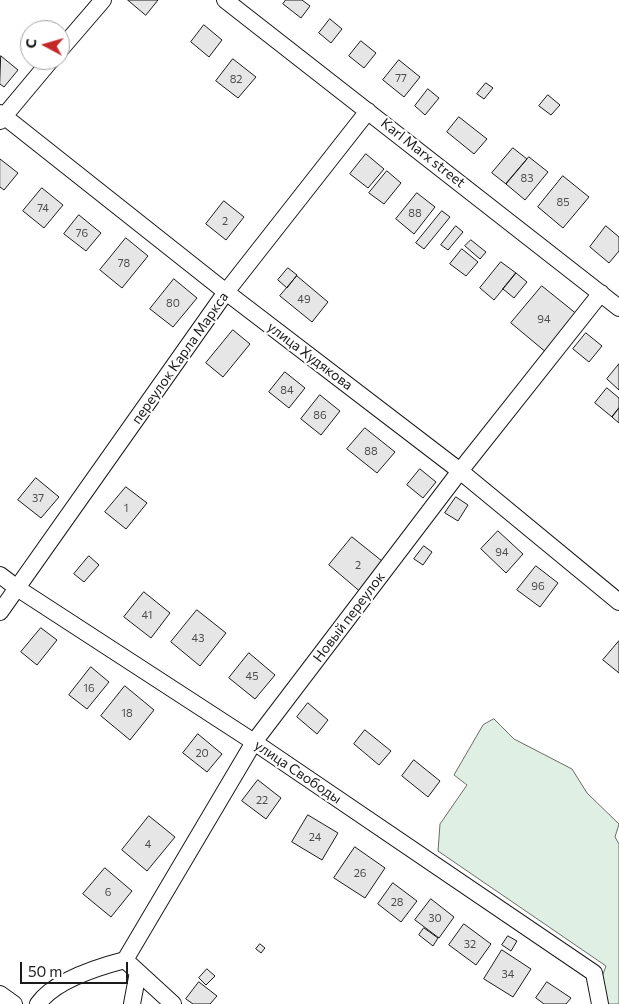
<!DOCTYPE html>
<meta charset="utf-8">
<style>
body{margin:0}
#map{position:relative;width:619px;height:1004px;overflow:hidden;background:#fff;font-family:Commissioner,sans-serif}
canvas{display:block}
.north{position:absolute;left:20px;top:20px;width:50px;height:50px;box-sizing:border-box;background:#fff;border:1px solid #a3a3a3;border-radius:50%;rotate:276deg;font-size:14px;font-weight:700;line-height:20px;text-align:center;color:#1a1a1a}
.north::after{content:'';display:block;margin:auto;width:18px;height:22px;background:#c62828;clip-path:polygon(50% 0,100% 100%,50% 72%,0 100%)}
.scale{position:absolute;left:20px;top:962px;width:108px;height:22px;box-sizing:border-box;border:2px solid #1a1a1a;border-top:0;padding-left:6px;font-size:15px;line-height:18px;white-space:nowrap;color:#1a1a1a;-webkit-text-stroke:4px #fff;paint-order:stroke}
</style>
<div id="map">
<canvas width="619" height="1004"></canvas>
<div class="north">С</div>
<div class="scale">50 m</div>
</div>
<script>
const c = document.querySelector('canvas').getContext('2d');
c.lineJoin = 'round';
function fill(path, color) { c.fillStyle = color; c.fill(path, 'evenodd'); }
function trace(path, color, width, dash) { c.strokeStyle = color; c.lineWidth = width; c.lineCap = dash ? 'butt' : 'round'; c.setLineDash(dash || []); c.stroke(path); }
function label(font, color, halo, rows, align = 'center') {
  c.font = font + ' Commissioner,sans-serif'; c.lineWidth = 4; c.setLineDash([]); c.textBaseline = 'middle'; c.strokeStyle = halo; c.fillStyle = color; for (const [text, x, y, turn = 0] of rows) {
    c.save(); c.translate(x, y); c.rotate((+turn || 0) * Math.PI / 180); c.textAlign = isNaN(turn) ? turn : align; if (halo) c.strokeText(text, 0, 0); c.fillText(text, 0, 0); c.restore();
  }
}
const green = new Path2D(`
 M494 719 514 739 572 769 587 793 619 824 615 837 619 844V1004H592L606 966 438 851 440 824 467 785 454 775 483 725Z`);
const building = new Path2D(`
 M128 0H158L146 15Z
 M286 0H302L310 6 301 18 283 4Z
 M330 19 342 29 331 43 319 33Z
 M204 25 222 40 209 57 191 42Z
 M361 41 376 53 364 68 349 56Z
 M1 56 18 70 4 87 0 84Z
 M233 59 256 77 238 98 216 81Z
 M399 60 420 77 404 97 383 80Z
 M486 83 493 88 484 99 477 94Z
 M428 89 439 98 425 115 415 106Z
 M548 95 560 105 551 115 539 106Z
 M459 117 487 139 474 154 447 132Z
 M513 148 527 159 506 184 492 173Z
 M366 154 384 169 368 188 350 174Z
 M529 157 548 172 525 200 506 184Z
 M0 159 18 173 4 190 0 187Z
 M387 171 401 183 384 204 369 193Z
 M563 176 589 197 563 228 538 207Z
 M42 188 63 205 44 228 23 211Z
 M417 193 435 207 414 234 396 219Z
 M224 201 244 217 226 240 206 224Z
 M442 211 450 217 424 249 416 243Z
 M79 215 101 233 86 251 64 234Z
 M456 226 463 232 448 250 441 245Z
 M606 226 619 237V251L609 263 590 247Z
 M126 238 148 256 122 288 100 270Z
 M471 240 486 252 480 259 465 246Z
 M462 249 478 262 466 276 450 264Z
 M501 262 516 273 494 300 480 288Z
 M288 268 297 275 287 288 278 280Z
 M516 273 527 282 514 298 503 289Z
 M297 276 328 302 312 322 280 296Z
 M174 279 197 298 173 327 150 309Z
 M542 286 578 315 547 353 511 323Z
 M233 330 250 344 223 377 206 363Z
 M586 333 602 346 589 362 573 349Z
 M619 364V390L607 379Z
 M285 372 305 388 289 408 269 392Z
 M607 388 619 398V408L612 417 595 403Z
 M320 395 340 411 321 435 301 419Z
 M619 408V423L612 417Z
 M365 428 395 452 377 473 347 449Z
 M420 469 436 482 423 498 407 485Z
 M36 478 59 497 41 518 18 500Z
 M126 487 147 503 126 529 105 512Z
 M456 497 468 505 458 521 445 513Z
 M498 531 523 554 506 573 481 549Z
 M352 537 387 565 363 594 329 565Z
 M424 546 432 552 423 565 414 559Z
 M89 556 99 565 84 582 74 574Z
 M536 566 558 583 540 607 517 590Z
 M144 592 170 613 151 638 124 617Z
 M197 610 226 633 200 666 171 642Z
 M41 628 57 640 37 665 21 652Z
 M619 641V673L603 660Z
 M249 653 275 675 255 699 229 678Z
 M91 667 109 682 87 709 69 695Z
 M125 686 154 710 130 740 101 716Z
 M308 703 328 720 317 734 297 717Z
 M365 730 391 751 379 765 354 744Z
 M198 734 222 754 207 772 183 753Z
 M414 760 440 781 428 797 402 776Z
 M258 780 281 798 266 819 242 801Z
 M308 815 338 833 322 860 292 842Z
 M149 816 175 837 147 871 122 850Z
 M355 847 385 868 365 898 334 878Z
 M105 868 132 891 111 917 83 894Z
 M393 883 417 901 401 922 378 904Z
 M431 899 454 917 439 938 415 920Z
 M464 924 491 944 476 965 449 945Z
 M424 928 438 938 433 946 419 935Z
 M508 936 517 941 511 951 502 945Z
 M260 944 265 948 261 953 256 949Z
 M502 950 531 969 513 997 484 979Z
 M207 969 215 976 206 985 199 978Z
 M199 982 217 996 210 1004H193L186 999Z
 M547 982 571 998 566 1004H544L536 998Z`);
const minor = new Path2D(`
 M225 0 619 308
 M60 50 103 0
 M0 113 226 292 460 471 619 602
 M0 121 51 60
 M0 575 17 588 254 742 594 973 600 1004
 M0 612 226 292 368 111
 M125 960 173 1004
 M0 994 14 1004
 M38 1004C54 981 98 967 125 960L254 742 460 471 601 293
 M132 1004 138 972`);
const numberNames = [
 ["77",401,78],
 ["82",236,79],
 ["83",527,178],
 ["85",563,202],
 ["74",43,208],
 ["88",415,213],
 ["2",225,221],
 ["76",82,233],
 ["78",124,263],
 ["49",304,299],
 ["80",173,303],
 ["94",544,319],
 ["84",287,390],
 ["86",320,415],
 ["88",371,451],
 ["37",38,498],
 ["1",126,508],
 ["94",502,552],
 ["2",358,565],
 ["96",538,586],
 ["41",147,615],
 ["43",198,638],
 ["45",252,676],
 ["16",89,688],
 ["18",127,713],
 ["20",202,753],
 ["22",262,800],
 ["24",315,837],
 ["4",148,844],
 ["26",360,873],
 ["6",108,892],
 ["28",397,902],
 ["30",435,918],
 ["32",470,944],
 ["34",508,974]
];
const streetNames = [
 ["Karl Marx street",423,153,38],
 ["улица Худякова",310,356,37],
 ["переулок Карла Маркса",180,358,-55],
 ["Новый переулок",349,617,-53],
 ["улица Свободы",298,772,34]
];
fill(green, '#e0efe3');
trace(green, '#6a6a6a', 1);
fill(building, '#e6e6e6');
trace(building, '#1a1a1a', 1);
trace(minor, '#1a1a1a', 18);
trace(minor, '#fff', 16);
label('11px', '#4d4d4d', null, numberNames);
label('14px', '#1a1a1a', '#fff', streetNames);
</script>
